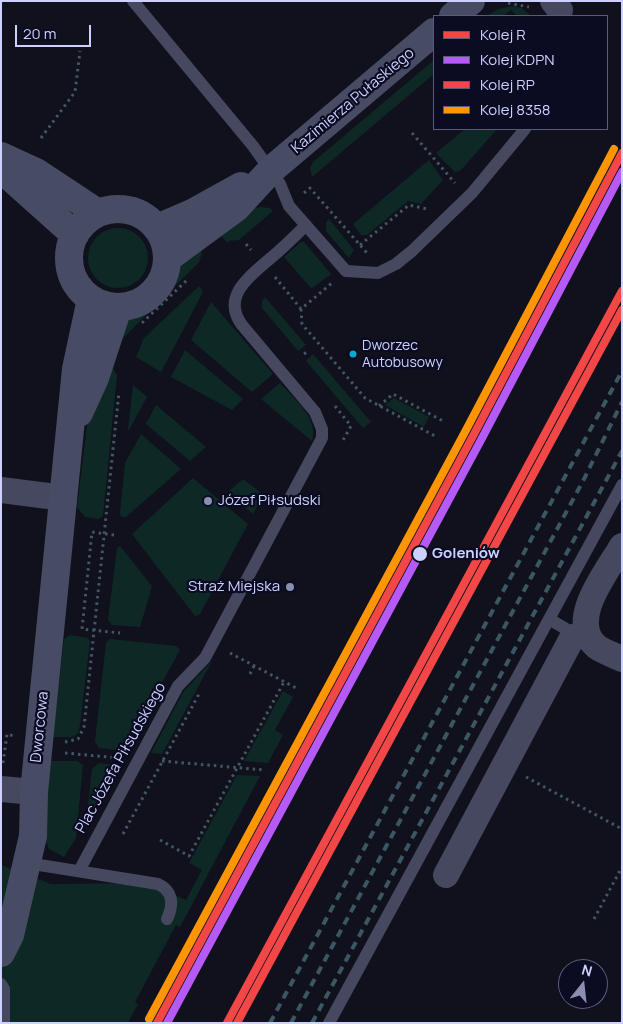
<!DOCTYPE html>
<meta charset="utf-8">
<style>
body{margin:0}
#map{position:relative;width:623px;height:1024px;overflow:hidden;background:#10111d;font-family:Manrope,sans-serif}
canvas{display:block}
.frame{position:absolute;inset:0;border:2px solid #cdd1ff;pointer-events:none}
.legend{position:absolute;left:433px;top:15px;width:175px;height:115px;box-sizing:border-box;background:#0b0c22;border:1px solid #595b7a;margin:0;padding:6px 9px;list-style:none;font-size:15px;color:#cdd1ff}
.legend li{display:flex;align-items:center;gap:10px;height:25px}
.legend b{width:25px;border:1px solid #595b7a}
.north{position:absolute;left:558px;top:959px;width:50px;height:50px;box-sizing:border-box;background:#0b0c22;border:1px solid #595b7a;border-radius:50%;rotate:16deg;font-size:14px;font-weight:700;line-height:20px;text-align:center;color:#cdd1ff}
.north::after{content:'';display:block;margin:auto;width:18px;height:22px;background:#8b8eb0;clip-path:polygon(50% 0,100% 100%,50% 72%,0 100%)}
.scale{position:absolute;left:15px;top:25px;width:76px;height:22px;box-sizing:border-box;border:2px solid #cdd1ff;border-top:0;padding-left:6px;font-size:15px;line-height:18px;white-space:nowrap;color:#cdd1ff;-webkit-text-stroke:4px #0b0c22;paint-order:stroke}
</style>
<div id="map">
<canvas width="623" height="1024"></canvas>
<div class="frame"></div>
<ul class="legend">
<li><b style="height:6px;background:#f34646"></b>Kolej R</li>
<li><b style="height:6px;background:#b55af7"></b>Kolej KDPN</li>
<li><b style="height:6px;background:#f34646"></b>Kolej RP</li>
<li><b style="height:6px;background:#ff9500"></b>Kolej 8358</li>
</ul>
<div class="north">N</div>
<div class="scale">20 m</div>
</div>
<script>
const c = document.querySelector('canvas').getContext('2d');
c.lineJoin = 'round';
function fill(path, color) { c.fillStyle = color; c.fill(path, 'evenodd'); }
function trace(path, color, width, dash) { c.strokeStyle = color; c.lineWidth = width; c.lineCap = dash ? 'butt' : 'round'; c.setLineDash(dash || []); c.stroke(path); }
function label(font, color, halo, rows, align = 'center') {
  c.font = font + ' Manrope,sans-serif'; c.lineWidth = 4.5; c.setLineDash([]); c.textBaseline = 'middle'; c.strokeStyle = halo; c.fillStyle = color; for (const [text, x, y, turn = 0] of rows) {
    c.save(); c.translate(x, y); c.rotate((+turn || 0) * Math.PI / 180); c.textAlign = isNaN(turn) ? turn : align; if (halo) c.strokeText(text, 0, 0); c.fillText(text, 0, 0); c.restore();
  }
}
const green = new Path2D(`
 M512 6 522 8 531 16H517L511 10 503 16H486L499 9Z
 M434 60V74L312 177 310 168 313 162Z
 M465 129H497L461 170 455 172 436 153Z
 M429 160 443 180 421 204 408 201 367 235H361L353 224Z
 M260 207 270 208 273 211 239 240 228 241 229 244 218 233 254 208Z
 M329 219 354 250 349 258 326 231V222Z
 M88 258a30 30 0 1 1 60 0a30 30 0 1 1-60 0Z
 M301 242H304L331 274 312 288 310 287 284 257Z
 M197 244 202 253 199 262 122 339 129 315 156 300 170 280 174 268Z
 M199 286 203 292 161 372 136 357 144 338Z
 M265 297 306 345 298 351 262 308V302Z
 M211 302 273 374 252 392 191 340Z
 M185 350 243 399 232 410 171 377Z
 M313 354 371 422 363 428 306 361Z
 M112 367 117 375 103 516 99 519 85 517 77 507 88 418Z
 M280 383C294 399 319 418 312 441L261 399Z
 M133 385 147 397 129 430H128Z
 M394 398 429 417 424 427 385 405Z
 M156 405 206 447 190 461 146 424Z
 M141 434 181 469 126 517H122L120 514 125 463Z
 M193 478 248 524 200 614 195 616 132 534Z
 M243 479 264 495 253 514 228 492Z
 M120 546 152 586 140 627 112 625 108 620 117 548Z
 M70 635 88 638 90 641 80 725 78 733 73 737H53L64 639Z
 M110 639 176 646 180 650 124 751 99 748 95 741 106 643Z
 M212 661 162 754 151 753 184 691Z
 M283 691 293 697 275 730 283 735 268 763 244 761Z
 M51 761H77L83 765 76 838 64 857 49 849 43 834Z
 M99 763 113 765 116 769 95 809 90 810 88 805 92 769Z
 M237 775 260 776 180 927 176 925 135 1002 138 1004 128 1023H1V865L51 884 148 883 186 900 202 870 189 863Z`);
const path = new Path2D(`
 M508 3 529 7
 M412 133 455 183
 M41 138 75 92 80 51
 M304 193 310 188 367 253
 M246 244 251 250
 M360 245 409 205 427 209
 M275 277 301 309 332 283
 M301 309 302 324 365 398 435 436
 M142 323 188 279
 M304 354 307 352
 M335 406 351 426 342 442
 M379 406 393 394 443 421
 M114 535 92 532 82 629 120 633
 M230 653 298 689
 M250 674 254 666
 M65 742 78 739 84 727 119 392
 M65 753 119 758
 M162 761 264 770
 M3 763 7 734 14 736
 M526 777 622 829
 M123 834 199 694
 M160 840 189 856 284 682
 M594 919 622 867`);
const lane = new Path2D(`
 M133 1 253 146 280 184 289 206 346 271 378 273 396 264 412 251 472 193 525 129
 M549 619 578 636
 M27 863 158 884C173 891 174 904 167 919
 M79 871 178 686 205 658 322 438V429L315 412 242 325C220 296 252 274 272 257 284 247 295 236 306 225
 M1 984 4 989V1023
 M329 1023 622 485`);
const street = new Path2D(`
 M553 1 560 10
 M1 490 64 498
 M622 546C607 572 566 621 597 647 604 652 614 655 622 659
 M1 789 34 792
 M446 875 571 640 574 637 587 633`);
const secondary = new Path2D(`
 M453 16 471 1
 M1 156 36 172 98 213
 M1 169 75 235
 M69 258a49 49 0 1 1 98 0a49 49 0 1 1-98 0Z
 M157 228 194 212 241 186
 M168 258 236 208 271 170 434 32
 M79 413 95 378 118 308
 M1 953 10 935 33 836 34 792 76 369 91 299`);
const rail = new Path2D(`
 M270 1023 622 371
 M291 1023 583 481 622 402
 M312 1023 622 451`);
const rail1 = new Path2D(`
 M157 1023 473 436 622 153
 M227 1023 622 291`);
const rail2 = new Path2D(`
 M167 1023 481 440 622 172`);
const rail3 = new Path2D(`
 M237 1023 622 310`);
const rail4 = new Path2D(`
 M149 1019 465 432 614 149`);
const markers = [
 [353,354,4.5,"#00a9ce"],
 [208,501,5,"#8b8eb0"],
 [420,554,8,"#cdd1ff"],
 [290,587,5,"#8b8eb0"]
];
const busNames = [
 ["Dworzec",362,346],
 ["Autobusowy",362,363]
];
const streetNames = [
 ["Kazimierza Pułaskiego",353,101,-40],
 ["Dworcowa",40,727,-84],
 ["Plac Józefa Piłsudskiego",121,758,-61]
];
const poiNames = [
 ["Józef Piłsudski",218,501],
 ["Straż Miejska",280,587,"right"]
];
const stopNames = [
 ["Goleniów",432,554]
];
fill(green, '#0e2925');
trace(path, '#435760', 3, [2.5, 4]);
trace(lane, '#45485e', 12);
trace(street, '#45485e', 26);
trace(secondary, '#474c64', 28);
trace(rail, '#3b5762', 4, [8, 6]);
trace(rail1, '#f34646', 8);
trace(rail2, '#b55af7', 8);
trace(rail3, '#f34646', 8);
trace(rail4, '#ff9500', 8);
for (const [x, y, r, color] of markers) { const dot = new Path2D(); dot.arc(x, y, r, 0, 2 * Math.PI); c.fillStyle = color; c.fill(dot); trace(dot, '#0b0c22', 2); }
label('14px', '#cdd1ff', '#0b0c22', busNames, 'left');
label('15px', '#cdd1ff', '#0b0c22', streetNames);
label('15px', '#cdd1ff', '#0b0c22', poiNames, 'left');
label('bold 15px', '#cdd1ff', '#0b0c22', stopNames, 'left');
</script>
